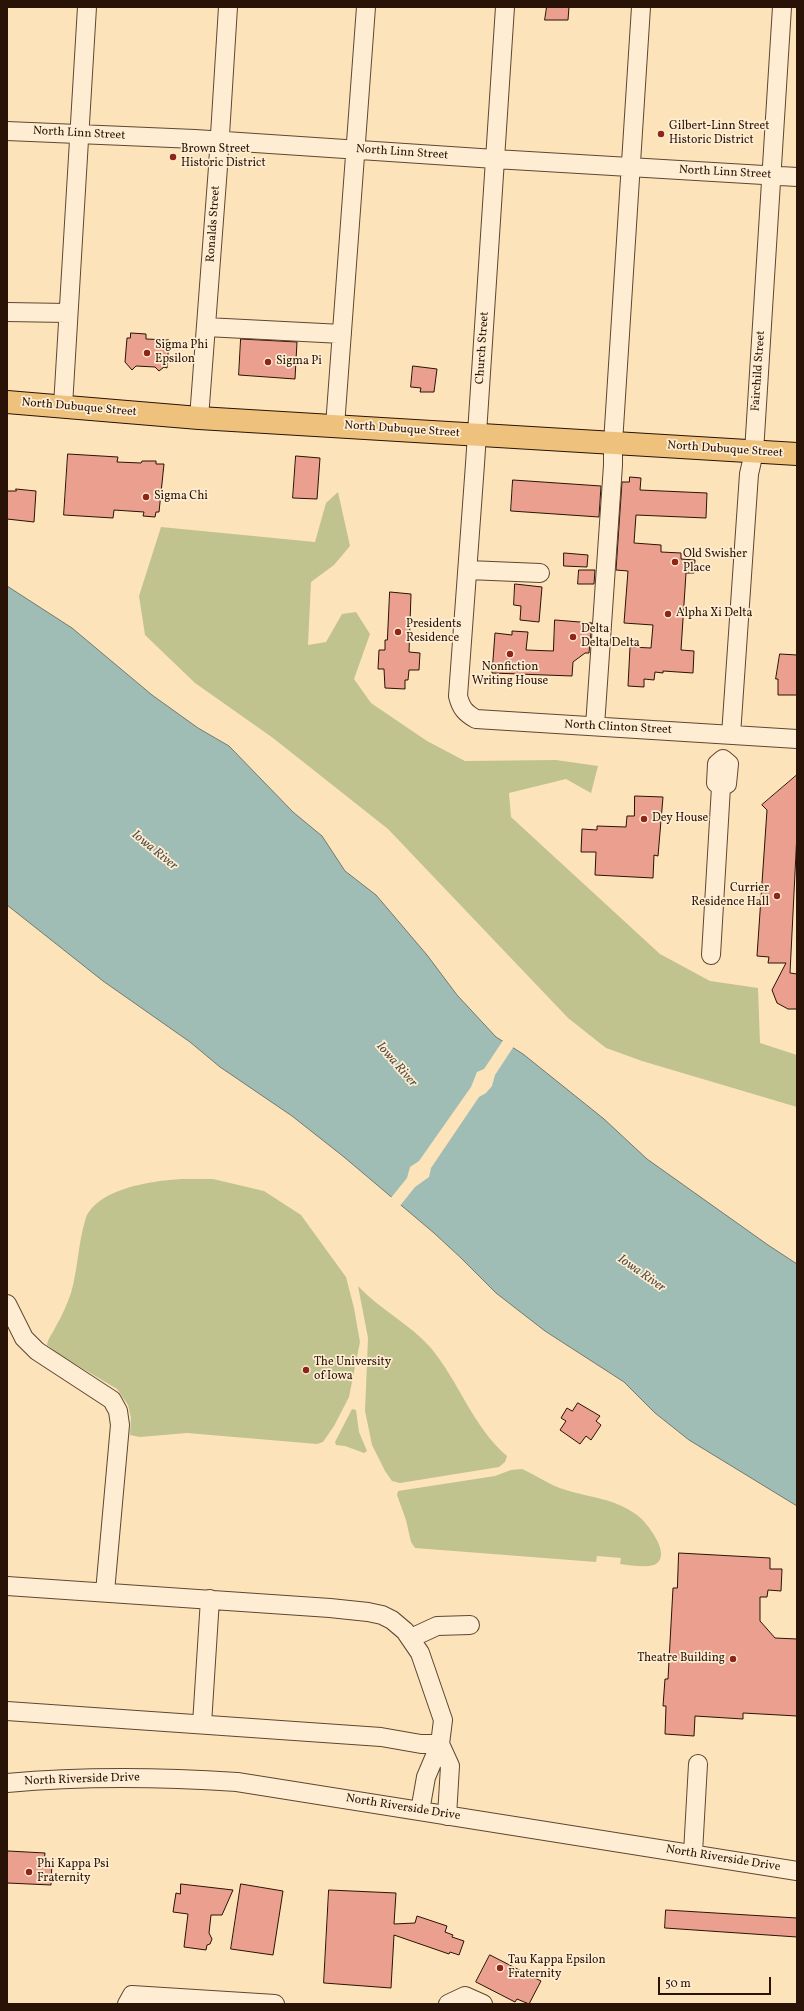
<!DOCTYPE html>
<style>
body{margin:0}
#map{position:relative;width:804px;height:2011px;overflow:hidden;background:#fde3b9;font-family:Vollkorn,serif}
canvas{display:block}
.frame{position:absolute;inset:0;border:8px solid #291306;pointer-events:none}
.scale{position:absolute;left:658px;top:1977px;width:113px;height:18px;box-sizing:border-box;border:2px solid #291306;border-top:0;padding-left:5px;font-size:12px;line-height:14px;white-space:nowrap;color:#291306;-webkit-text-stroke:3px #feedd2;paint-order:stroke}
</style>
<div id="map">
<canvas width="804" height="2011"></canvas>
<div class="frame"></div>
<div class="scale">50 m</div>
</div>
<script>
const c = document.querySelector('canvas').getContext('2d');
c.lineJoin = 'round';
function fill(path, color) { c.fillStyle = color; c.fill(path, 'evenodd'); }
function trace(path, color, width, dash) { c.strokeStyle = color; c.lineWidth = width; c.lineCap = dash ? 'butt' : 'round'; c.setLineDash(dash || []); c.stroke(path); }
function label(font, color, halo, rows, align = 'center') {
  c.font = font + ' Vollkorn,serif'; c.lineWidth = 3.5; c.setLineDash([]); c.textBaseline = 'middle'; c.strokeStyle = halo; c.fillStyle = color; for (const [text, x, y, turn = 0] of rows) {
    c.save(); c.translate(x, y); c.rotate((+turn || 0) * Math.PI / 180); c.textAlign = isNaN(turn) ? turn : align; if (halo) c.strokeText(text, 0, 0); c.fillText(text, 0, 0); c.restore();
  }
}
const green = new Path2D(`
 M338 492 350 546 334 565 311 582 308 645 326 642 342 614 356 612 370 634 354 679 371 703 427 741 465 761 556 760 598 766 591 793 566 779 509 793 511 817 660 954 710 981 758 988 760 1043 797 1055V1107L642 1061 606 1048 568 1018 388 829 273 738 195 683 145 635 139 596 161 527 315 542 326 503Z
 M184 1179H213L264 1191 301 1215 346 1277 354 1308 360 1342 349 1397 334 1426 323 1442 317 1444 187 1433 140 1437 130 1435 131 1418 128 1405 117 1389 60 1355 47 1345C48 1338 53 1333 56 1326 62 1316 67 1304 71 1293 78 1269 78 1244 85 1221 94 1188 156 1180 184 1179Z
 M358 1286C379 1309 410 1324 430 1347 459 1381 472 1426 507 1456L505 1462 499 1467 400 1483 392 1481 385 1471 372 1445 365 1411 368 1338Z
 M352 1409 356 1410 359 1432 367 1451 364 1453 345 1446 336 1445 335 1442Z
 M522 1469C536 1475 551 1486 566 1490 592 1498 613 1498 637 1515 647 1522 674 1557 654 1565 644 1568 630 1565 620 1564L621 1558 597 1556 596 1562 415 1548 411 1542 406 1520 397 1495 398 1491 495 1476 511 1470Z`);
const water = new Path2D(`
 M7 586 72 628 152 695 198 728 229 746 293 812 322 836 345 871 376 895 427 955 457 995 496 1037 523 1054 604 1119 647 1159 768 1245 797 1264V1506L689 1440 655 1413 624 1382 545 1331 496 1293 461 1258 434 1233 344 1157 292 1116 220 1067 190 1042 103 981 7 905Z`);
const pier = new Path2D(`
 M504 1039 514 1046 495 1075 492 1086 486 1093 479 1097 431 1168 429 1177 415 1187 399 1207 390 1199 407 1178 410 1167 419 1161 471 1087 477 1072 484 1069Z`);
const building = new Path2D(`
 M547 7H569L568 20H545Z
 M131 333 146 334V339L169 340 167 368 164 367 159 371 155 367 136 366 132 370 125 362 127 338H130Z
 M241 339 297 342 295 379 239 375Z
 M413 366 437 369 434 392H420L421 388 411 387Z
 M68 454 118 457 117 462 141 463 142 461H156V464H164L159 512H156L155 517 143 516 144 512 114 510 113 518 64 515Z
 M296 456 320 458 317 499 293 498Z
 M630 477 641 478 640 490 707 493 706 518 636 515 634 543 661 545V552L681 553V559L695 560 694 573H686L681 650 694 651 693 673 663 671V673L655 672 654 680 644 679V687L628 686 630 647 651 648 653 625 624 623 628 571 616 570 622 482H629Z
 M513 480 601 486 599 517 511 511Z
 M16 489 36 491 34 522 7 519V491H16Z
 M564 553 588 555 587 567 564 566Z
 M579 570H595L594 584H578Z
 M515 584 542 587 539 622 520 620 521 606 514 605Z
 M390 592 411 594 409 652 420 653 419 670H409L408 680H405V689L385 688 384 669H378L379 650H385V640H387Z
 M555 620 592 623 589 653H585L573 662 572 676 492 673 495 633 512 635V631L528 632 526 650 553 651Z
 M780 654 797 655V695H778V679H776Z
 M797 775V833L790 973 797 974V1009H788L777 1003 772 990 786 963H768L769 957 757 956 767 810 762 805Z
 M635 796 663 797 658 856 654 855 653 878 595 875 596 852H581L582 829 597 830V826L626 827 627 816H634Z
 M578 1403 600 1416 596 1421 601 1425 591 1440 586 1436 580 1444 560 1430 566 1421 561 1418 567 1408 572 1411Z
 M679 1553 770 1558V1569H782L781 1591 768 1590 767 1597H760V1621L775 1638 797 1639V1716L743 1713V1719L695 1716 694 1736 665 1734 666 1706H663L665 1679H668L673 1588H677Z
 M8 1851 45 1853 44 1861H52L51 1885 7 1883Z
 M181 1884 233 1890 222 1915H211L209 1933 212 1939 210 1944 207 1945 206 1950 184 1947 188 1914 173 1912 176 1893 180 1894Z
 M241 1884 283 1891 273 1955 231 1949Z
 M329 1890 396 1893 394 1924 415 1923 417 1916 447 1926 445 1932 453 1935 452 1937 464 1941 459 1955 450 1952 449 1954 394 1935 391 1988 324 1983Z
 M666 1910 797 1918V1937L665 1928Z
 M490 1955 541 1981 529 2004 517 1999 515 2002 476 1982Z`);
const minor = new Path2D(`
 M505 7 475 464 458 696C461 708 465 713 476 719L797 739
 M7 131 195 139 495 159 797 177
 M7 312 67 313
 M206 327 342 334
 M63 406 87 7
 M199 418 218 167 228 7
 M335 426 366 7
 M468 570 540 573
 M595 726 613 465V443L641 7
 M731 735 749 474 754 452 782 7
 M711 955 721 787 716 783 717 764 723 759 729 764 727 784 721 787
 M7 1304 24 1338 37 1351 112 1400 118 1411 120 1425 105 1592
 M7 1586 330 1608 368 1612 382 1615 392 1620 405 1631 420 1653 443 1720 440 1744 426 1777 420 1811
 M411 1638 437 1626 470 1625
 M7 1711 381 1737 421 1744H440
 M202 1724 210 1599
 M440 1744 450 1766 447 1816
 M7 1783C84 1776 160 1777 237 1782L797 1871
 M693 1853 698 1764
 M127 2004 132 1995 275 2004
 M448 2004 465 1996 483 2004`);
const major = new Path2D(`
 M7 402 199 418 797 454`);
const markers = [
 [661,134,4,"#8f2418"],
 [173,157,4,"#8f2418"],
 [147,353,4,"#8f2418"],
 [268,362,4,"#8f2418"],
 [146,497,4,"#8f2418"],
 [675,562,4,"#8f2418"],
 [668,614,4,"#8f2418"],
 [398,632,4,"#8f2418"],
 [573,637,4,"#8f2418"],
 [510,654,4,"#8f2418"],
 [644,819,4,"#8f2418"],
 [777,896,4,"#8f2418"],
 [306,1370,4,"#8f2418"],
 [733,1659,4,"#8f2418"],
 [29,1872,4,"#8f2418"],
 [500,1968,4,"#8f2418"]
];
const poiNames = [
 ["Gilbert-Linn Street",669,127],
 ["Historic District",669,141],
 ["Brown Street",181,150],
 ["Historic District",181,164],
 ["Sigma Phi",155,346],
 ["Epsilon",155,360],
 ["Sigma Pi",276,362],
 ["Sigma Chi",154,497],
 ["Old Swisher",683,555],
 ["Place",683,569],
 ["Alpha Xi Delta",676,614],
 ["Presidents",406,625],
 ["Residence",406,639],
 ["Delta",581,630],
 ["Delta Delta",581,644],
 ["Nonfiction",510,668,"center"],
 ["Writing House",510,682,"center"],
 ["Dey House",652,819],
 ["Currier",769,889,"right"],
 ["Residence Hall",769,903,"right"],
 ["The University",314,1363],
 ["of Iowa",314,1377],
 ["Theatre Building",725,1659,"right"],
 ["Phi Kappa Psi",37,1865],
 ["Fraternity",37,1879],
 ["Tau Kappa Epsilon",508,1961],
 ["Fraternity",508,1975]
];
const streetNames = [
 ["North Linn Street",79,134,3],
 ["North Linn Street",402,153,4],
 ["North Linn Street",725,173,3],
 ["Ronalds Street",214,224,-86],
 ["Church Street",483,348,-86],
 ["Fairchild Street",759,371,-86],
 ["North Dubuque Street",79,408,5],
 ["North Dubuque Street",402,430,4],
 ["North Dubuque Street",725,450,4],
 ["North Clinton Street",618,728,3],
 ["North Riverside Drive",82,1780,-2],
 ["North Riverside Drive",403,1808,9],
 ["North Riverside Drive",723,1859,9]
];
const waterNames = [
 ["Iowa River",154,851,39],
 ["Iowa River",396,1065,49],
 ["Iowa River",641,1274,35]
];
fill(green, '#c1c38e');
fill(water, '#a0bdb5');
trace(water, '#70796f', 1);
fill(pier, '#fde3b9');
fill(building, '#ea9f8f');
trace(building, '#291306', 1);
trace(minor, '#5e4733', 20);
trace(major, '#291306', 24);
trace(minor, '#feedd2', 18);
trace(major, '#eec27c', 22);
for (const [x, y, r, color] of markers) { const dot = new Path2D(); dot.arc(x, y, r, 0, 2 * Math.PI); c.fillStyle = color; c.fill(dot); trace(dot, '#feedd2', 1.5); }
label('12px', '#291306', '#feedd2', poiNames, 'left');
label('12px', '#291306', '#feedd2', streetNames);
label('italic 13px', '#534e43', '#feedd2', waterNames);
</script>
